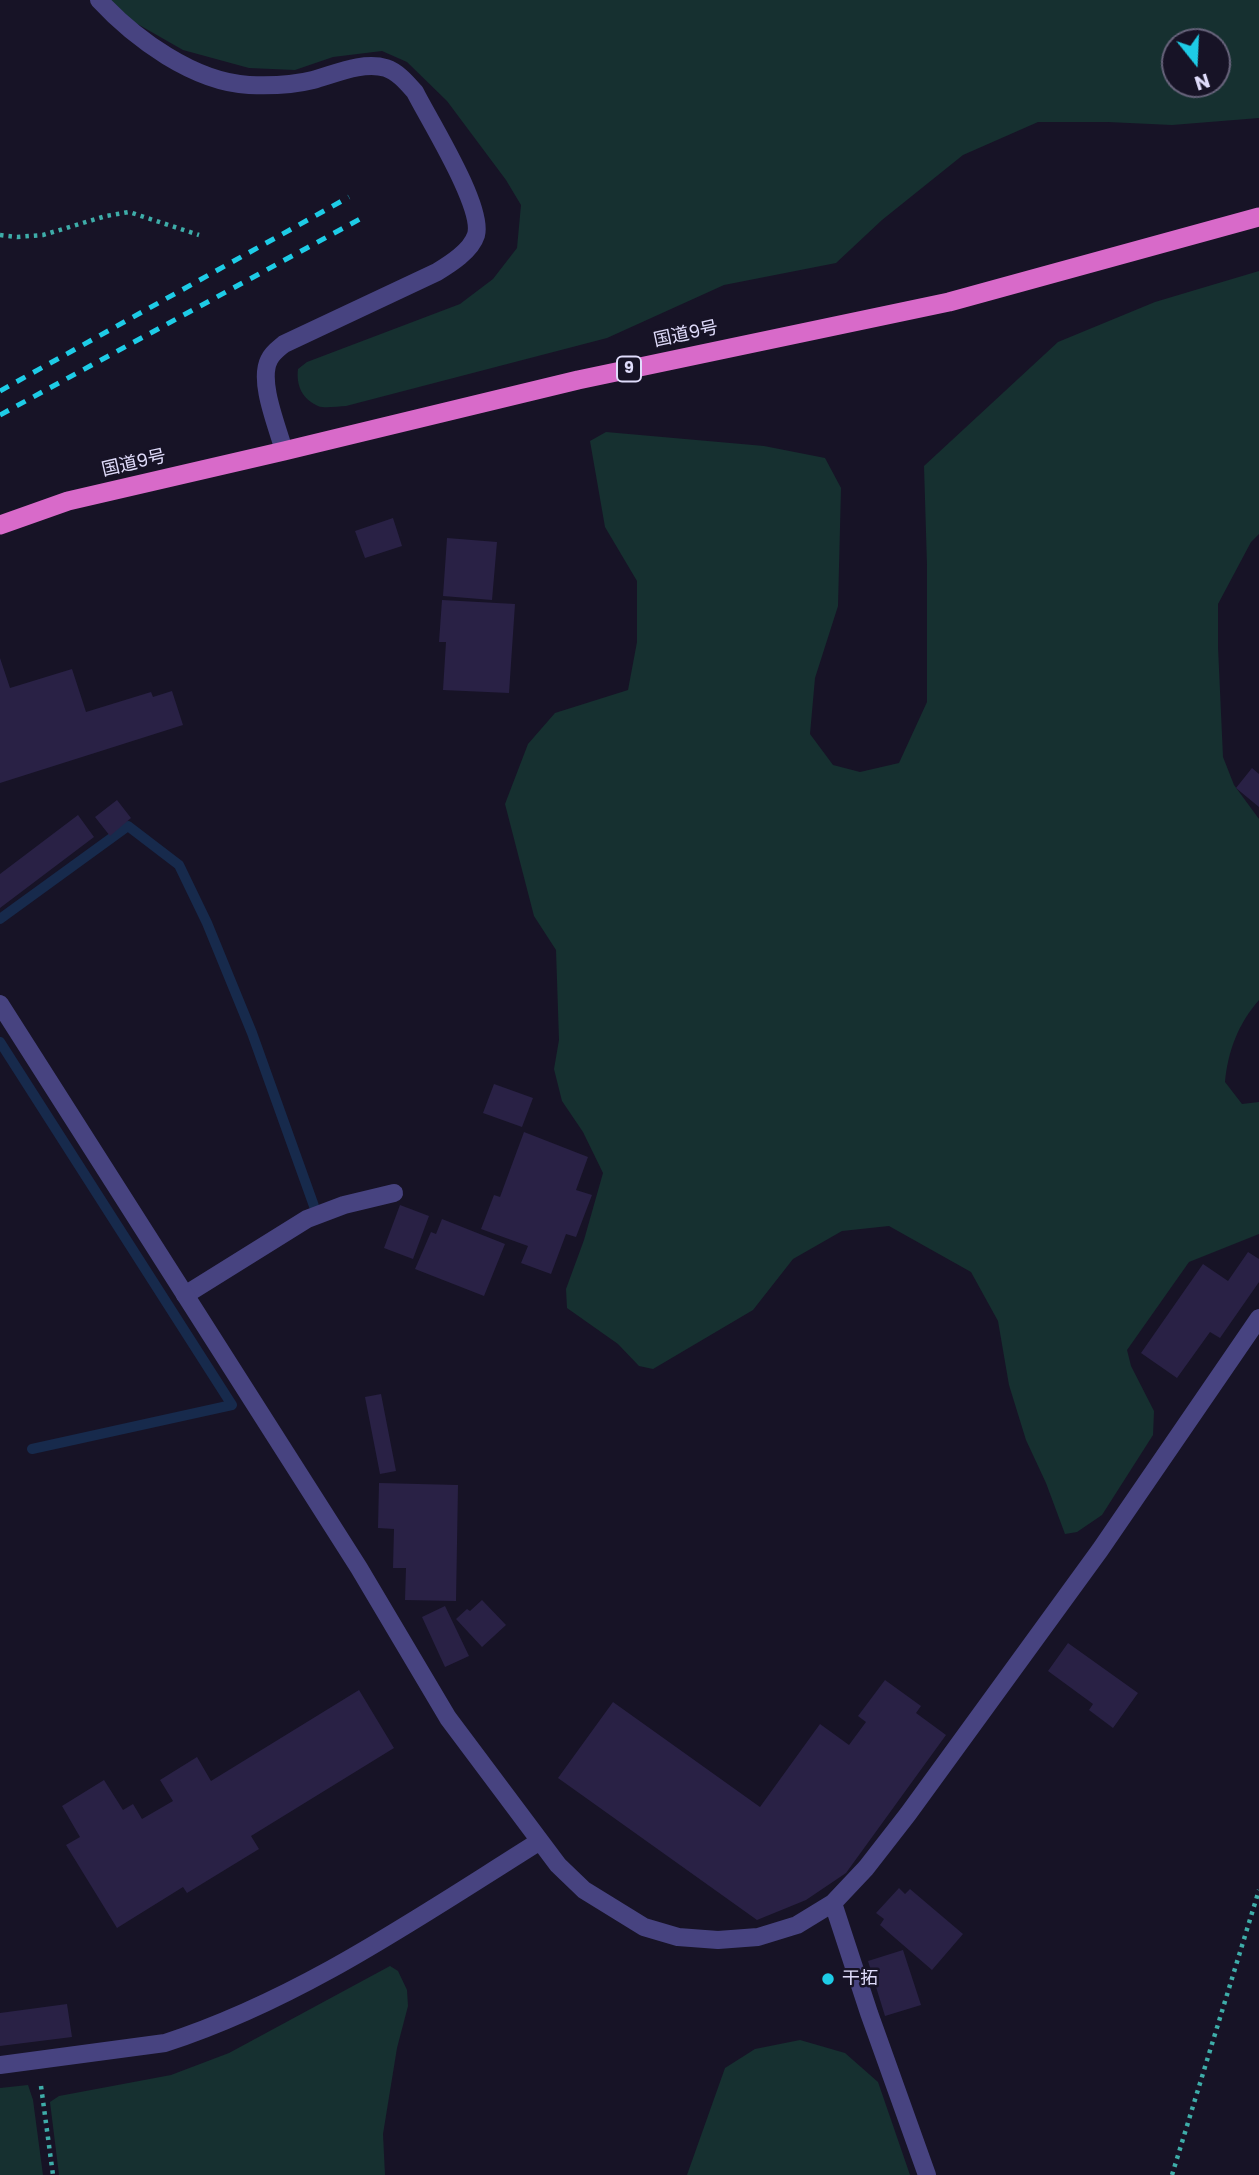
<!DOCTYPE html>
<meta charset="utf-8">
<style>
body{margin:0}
#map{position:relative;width:1259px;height:2175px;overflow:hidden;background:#171326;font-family:Poppins,sans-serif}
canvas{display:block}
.north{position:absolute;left:1161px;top:28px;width:70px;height:70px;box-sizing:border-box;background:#171326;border:2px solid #67637b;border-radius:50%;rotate:162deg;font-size:19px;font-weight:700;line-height:28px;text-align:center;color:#e0dcfb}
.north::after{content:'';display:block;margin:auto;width:24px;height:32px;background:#1ecce6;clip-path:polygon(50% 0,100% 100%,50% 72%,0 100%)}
</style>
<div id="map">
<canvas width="1259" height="2175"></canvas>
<div class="north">N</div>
</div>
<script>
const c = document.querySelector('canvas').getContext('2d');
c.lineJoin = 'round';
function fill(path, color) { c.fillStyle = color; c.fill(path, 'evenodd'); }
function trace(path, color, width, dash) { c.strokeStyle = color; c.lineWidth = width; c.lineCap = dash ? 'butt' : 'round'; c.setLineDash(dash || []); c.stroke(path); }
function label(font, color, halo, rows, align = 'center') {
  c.font = font + ' Poppins,"Noto Sans JP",sans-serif'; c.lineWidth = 5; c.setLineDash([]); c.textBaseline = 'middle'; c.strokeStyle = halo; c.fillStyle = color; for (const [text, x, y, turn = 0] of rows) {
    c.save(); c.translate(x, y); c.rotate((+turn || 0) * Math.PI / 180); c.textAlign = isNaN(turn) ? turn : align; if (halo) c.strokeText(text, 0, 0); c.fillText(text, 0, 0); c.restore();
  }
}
const green = new Path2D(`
 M110 0H1259V118L1172 125 1108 122H1038L963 155 882 220 836 263 724 285 607 338 346 406C338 406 325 409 318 406 302 399 296 385 298 369L307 362 460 304 493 279 517 248 521 205 506 180 447 101 407 62 382 51 333 57 295 70 249 68 183 50 120 14ZM1175 42H1217V84H1175Z
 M1259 271V534L1251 542 1218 604V647L1223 757 1234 785 1259 819V1000C1238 1024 1228 1051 1225 1082L1242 1104 1259 1102V1234L1189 1262 1127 1350 1131 1366 1154 1411 1153 1435 1102 1515 1077 1532 1065 1534 1046 1483 1026 1440 1009 1385 998 1321 971 1272 889 1226 842 1231 793 1259 753 1310 653 1369 639 1366 618 1344 567 1308 566 1289 584 1240 603 1173 583 1132 562 1101 554 1069 559 1040 556 950 534 916 505 804 528 744 555 713 628 690 637 642V581L605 527 590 441 606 432 764 446 825 458 841 488 838 606 815 678 810 734 833 765 860 772 899 763 927 702V565L924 466 1058 342 1155 302Z
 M390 1966 398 1971 407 1990 408 2006 397 2048 383 2134 385 2175H59L50 2102 59 2096 171 2075 229 2053Z
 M800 2040 845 2053 878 2082 910 2175H687L725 2068 755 2049Z
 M28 2085 33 2100 43 2175H0V2088Z`);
const stream = new Path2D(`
 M0 919 128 826 179 865 207 923 252 1033 314 1206
 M0 1042 232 1405 32 1449`);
const building = new Path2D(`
 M393 518 402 546 365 558 355 531Z
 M447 538 497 542 492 600 443 596Z
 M442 600 515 604 509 693 443 690 446 642H439Z
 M0 658 10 688 72 669 86 712 151 692 153 697 172 691 183 725 0 783Z
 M1252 768 1259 774V807L1236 788Z
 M117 800 131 818 110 836 95 817Z
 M78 815 94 837 0 908V874Z
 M494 1084 533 1098 522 1127 483 1113Z
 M524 1132 588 1157 576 1190 592 1195 576 1237 566 1234 551 1274 521 1263 528 1246 481 1229 494 1195 500 1197Z
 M400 1205 429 1216 413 1259 384 1248Z
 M442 1219 505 1244 484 1296 415 1269 431 1232 436 1234Z
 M1248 1252 1259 1259V1282L1220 1338 1210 1332 1177 1378 1141 1353 1203 1264 1228 1281Z
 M381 1394 396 1471 380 1474 365 1397Z
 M379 1483 458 1485 456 1601 405 1600 406 1568H393L394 1529 378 1528Z
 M482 1600 506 1625 482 1647 456 1619 467 1609 470 1611Z
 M445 1606 469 1656 445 1667 422 1617Z
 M1068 1643 1138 1693 1113 1728 1089 1710 1093 1704 1048 1671Z
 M885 1680 921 1706 916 1713 946 1735 846 1873 806 1900 757 1920 558 1778 613 1702 760 1807 820 1724 849 1745 866 1722 858 1716Z
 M359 1690 394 1748 251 1836 259 1849 187 1893 183 1887 117 1928 66 1845 80 1837 62 1806 104 1780 123 1810 133 1804 142 1819 173 1801 160 1780 197 1757 211 1781Z
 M899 1888 905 1894 910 1889 963 1934 932 1970 880 1925 884 1919 876 1913Z
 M903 1950 921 2005 885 2016 868 1961Z
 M67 2004 72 2037 0 2046V2013Z`);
const path = new Path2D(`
 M0 235 17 237 43 235 106 216 129 212 199 235
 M41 2086 53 2175
 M1172 2175 1259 1890`);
const service = new Path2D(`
 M185 1295 307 1219 344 1205 394 1193`);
const minor = new Path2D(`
 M99 0C135 39 194 82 249 85 270 86 293 85 313 80 335 74 363 61 386 68 398 72 407 83 415 92 429 120 484 207 476 235 471 251 450 264 437 272L284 344C278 349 272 353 269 360 258 382 278 428 284 451
 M0 1004 359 1568 448 1718 558 1865 584 1890 644 1927 678 1937 718 1940 758 1937 797 1925 833 1903 866 1868 908 1814 1100 1550 1259 1318
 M833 1903 869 2013 927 2175
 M0 2065 165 2043C301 1999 420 1916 540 1841`);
const trunk = new Path2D(`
 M0 525 68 501 284 451 578 380 949 302 1259 217`);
const rail = new Path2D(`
 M0 391 349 197
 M0 415 360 219`);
const markers = [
 [828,1979,7,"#1ecce6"]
];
const shields = [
 [629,369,24]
];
const shieldNames = [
 ["9",629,369]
];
const streetNames = [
 ["国道9号",686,335,-12],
 ["国道9号",134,464,-13]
];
const poiNames = [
 ["干拓",842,1979]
];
fill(green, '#163030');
trace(stream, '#172a4c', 10);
fill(building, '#292145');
trace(path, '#3eada9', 4.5, [3.5, 5]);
trace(service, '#474380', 18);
trace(minor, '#474380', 18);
trace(trunk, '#d86ac9', 19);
trace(rail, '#1ecce6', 5, [10, 9]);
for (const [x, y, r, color] of markers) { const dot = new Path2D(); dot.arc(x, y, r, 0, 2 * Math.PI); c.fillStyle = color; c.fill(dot); trace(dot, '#171326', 2.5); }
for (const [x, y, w] of shields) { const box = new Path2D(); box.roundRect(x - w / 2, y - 12.5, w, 25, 5); c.fillStyle = '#171326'; c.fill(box); trace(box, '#e0dcfb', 2); }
label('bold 16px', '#e0dcfb', null, shieldNames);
label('18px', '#e0dcfb', '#171326', streetNames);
label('18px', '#e0dcfb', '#171326', poiNames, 'left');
</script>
